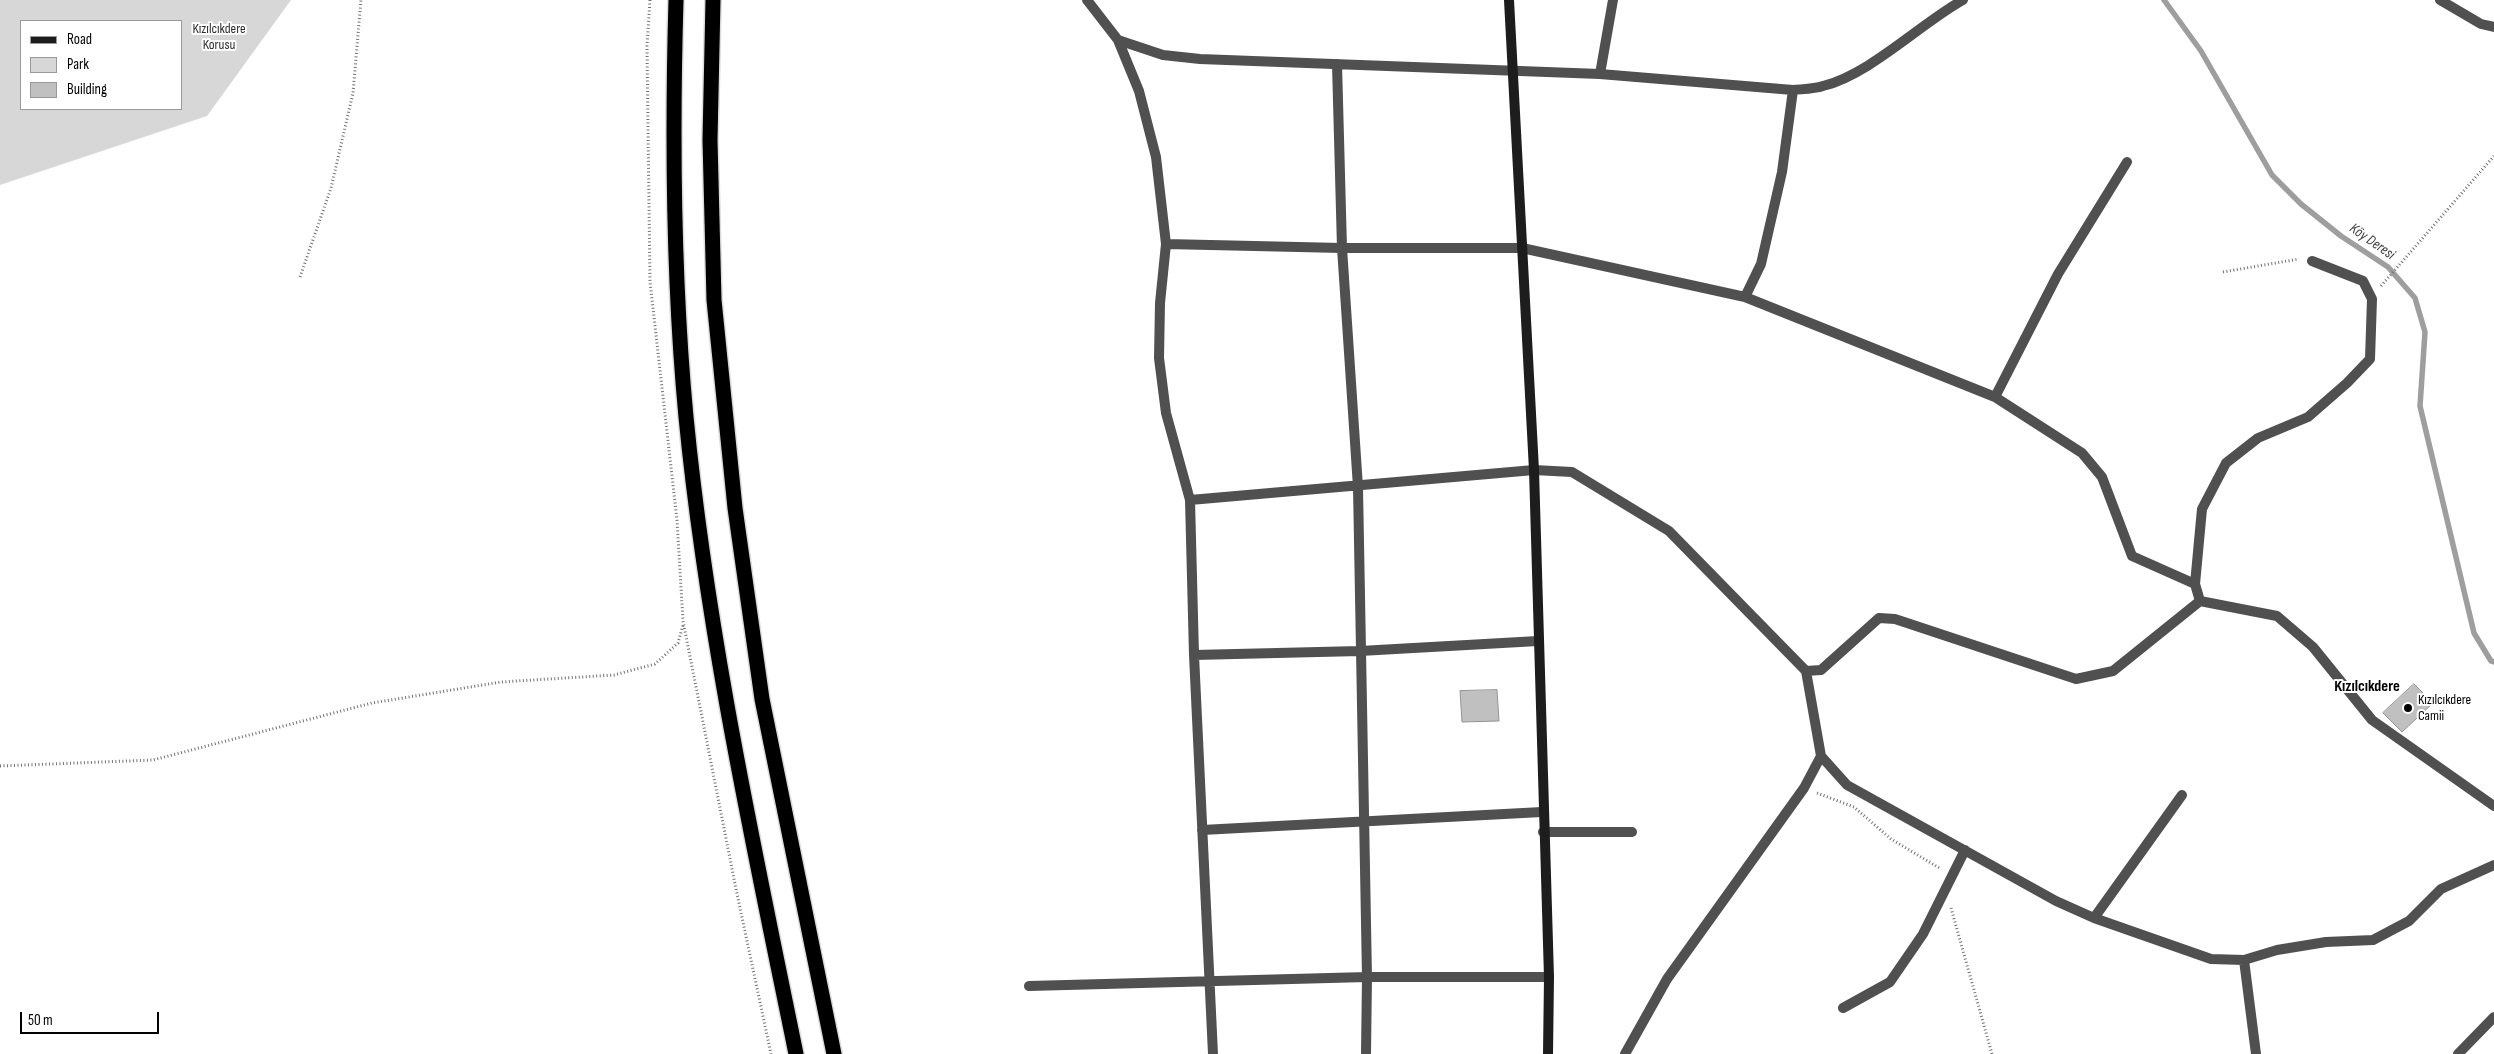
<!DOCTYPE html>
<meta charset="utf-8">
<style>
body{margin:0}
#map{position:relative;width:2494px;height:1054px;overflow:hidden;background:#fff;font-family:"Sofia Sans Condensed",sans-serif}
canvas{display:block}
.legend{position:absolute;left:20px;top:20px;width:162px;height:90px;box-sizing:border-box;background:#fff;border:1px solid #999;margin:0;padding:6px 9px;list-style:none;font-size:15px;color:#000}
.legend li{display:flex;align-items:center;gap:10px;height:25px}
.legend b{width:25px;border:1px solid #999}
.scale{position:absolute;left:20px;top:1012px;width:139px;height:22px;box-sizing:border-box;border:2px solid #000;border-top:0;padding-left:6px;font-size:15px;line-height:18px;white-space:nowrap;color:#000;-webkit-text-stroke:4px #fff;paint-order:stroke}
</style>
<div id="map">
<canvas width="2494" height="1054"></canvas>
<ul class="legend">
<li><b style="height:6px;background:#1d1d1d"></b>Road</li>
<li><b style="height:14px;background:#d7d7d7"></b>Park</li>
<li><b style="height:14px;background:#c0c0c0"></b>Building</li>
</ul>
<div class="scale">50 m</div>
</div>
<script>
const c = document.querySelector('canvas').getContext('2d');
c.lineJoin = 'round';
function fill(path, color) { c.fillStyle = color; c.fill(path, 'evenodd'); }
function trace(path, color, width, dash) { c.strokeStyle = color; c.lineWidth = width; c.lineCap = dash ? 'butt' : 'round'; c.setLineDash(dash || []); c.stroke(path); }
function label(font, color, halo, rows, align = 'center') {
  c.font = font + ' "Sofia Sans Condensed",sans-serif'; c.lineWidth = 4; c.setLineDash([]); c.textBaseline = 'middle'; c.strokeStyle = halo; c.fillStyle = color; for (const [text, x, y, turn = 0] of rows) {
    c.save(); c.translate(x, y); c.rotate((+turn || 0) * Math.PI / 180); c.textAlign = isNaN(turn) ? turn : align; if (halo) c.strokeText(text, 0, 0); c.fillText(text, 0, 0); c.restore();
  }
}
const green = new Path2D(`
 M0 0H291L207 116 0 185ZM21 21H181V109H21Z`);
const stream = new Path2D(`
 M2164 0 2201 51 2272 175 2301 204 2341 236 2388 267 2415 298 2425 332 2420 406 2474 633 2491 661 2494 662`);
const building = new Path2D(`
 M2414 684 2433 703 2402 732 2383 713Z
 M1497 690 1499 721 1462 722 1460 691Z`);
const path = new Path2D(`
 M650 0 647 46 650 282 677 520 683 621 736 889 771 1054
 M2223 272 2299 259
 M300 277 331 188 353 93 361 0
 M2381 286 2494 156
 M0 766 153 760 372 703 501 682 614 675 655 664 678 643 683 625
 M1817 793 1854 807 1891 839 1941 869
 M1951 908 1992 1054`);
const street = new Path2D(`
 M1087 0 1118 40 1139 91 1156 157 1166 244 1160 303 1159 358 1166 413 1190 500 1194 655 1213 1054
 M2440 0 2481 24 2494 27
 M1118 40 1163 55 1200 59 1600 74 1793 90
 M1337 64 1342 248 1358 487 1367 977 1366 1054
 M1600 74 1613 0
 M1166 244 1342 248H1522L1745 297 1995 397 2082 453 2102 477 2132 556 2195 584 2200 601
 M1745 297 1761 264 1782 172 1793 90C1803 89 1814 89 1823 86 1869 75 1920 24 1963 0
 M1995 397 2058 274 2127 162
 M1190 500 1534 470 1572 472 1669 531 1806 671 1821 756 1804 788 1667 979 1625 1054
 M2195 584 2202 509 2226 463 2258 438 2308 417 2347 383 2370 359 2372 299 2363 281 2312 261
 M1194 655 1360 651 1538 641
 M1806 671 1821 670 1879 618 1895 619 2076 679 2113 671 2200 601 2277 616 2313 647 2372 720 2494 806
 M1821 756 1847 785 2056 901 2094 918 2211 959 2244 960 2277 950 2326 942 2373 940 2409 921 2441 889 2494 865
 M1202 830 1542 812
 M1543 832H1632
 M2094 918 2182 795
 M2244 960 2256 1054
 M1029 986 1367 977H1549
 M1843 1008 1890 982 1923 934 1965 850
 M2458 1054 2494 1017`);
const secondary = new Path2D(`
 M1509 0 1534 470 1549 977 1548 1054`);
const highway = new Path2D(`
 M676 0C672 139 673 279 686 417 707 632 753 843 796 1054
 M713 0 710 140 714 300 735 508 762 699 834 1054`);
const markers = [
 [2408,708,5,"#000"]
];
const parkNames = [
 ["Kızılcıkdere",219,29],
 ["Korusu",219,45]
];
const poiNames = [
 ["Kızılcıkdere",2418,700],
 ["Camii",2418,716]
];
const waterNames = [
 ["Köy Deresi",2372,242,35]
];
const quarterNames = [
 ["Kızılcıkdere",2367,687]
];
fill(green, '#d7d7d7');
trace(stream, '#9e9e9e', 5.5);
fill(building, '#c0c0c0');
trace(building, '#949494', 1);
trace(highway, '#dbdbdb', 18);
trace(path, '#727272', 3, [1, 2.5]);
trace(street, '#505050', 10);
trace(secondary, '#1d1d1d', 10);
trace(highway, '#000', 15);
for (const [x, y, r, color] of markers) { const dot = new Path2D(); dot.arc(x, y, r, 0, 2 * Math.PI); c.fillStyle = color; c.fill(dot); trace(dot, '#fff', 2); }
label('14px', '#2e2e2e', '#fff', parkNames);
label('14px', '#000', '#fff', poiNames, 'left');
label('italic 15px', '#3f3f3f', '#fff', waterNames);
label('bold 16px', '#000', '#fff', quarterNames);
</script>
